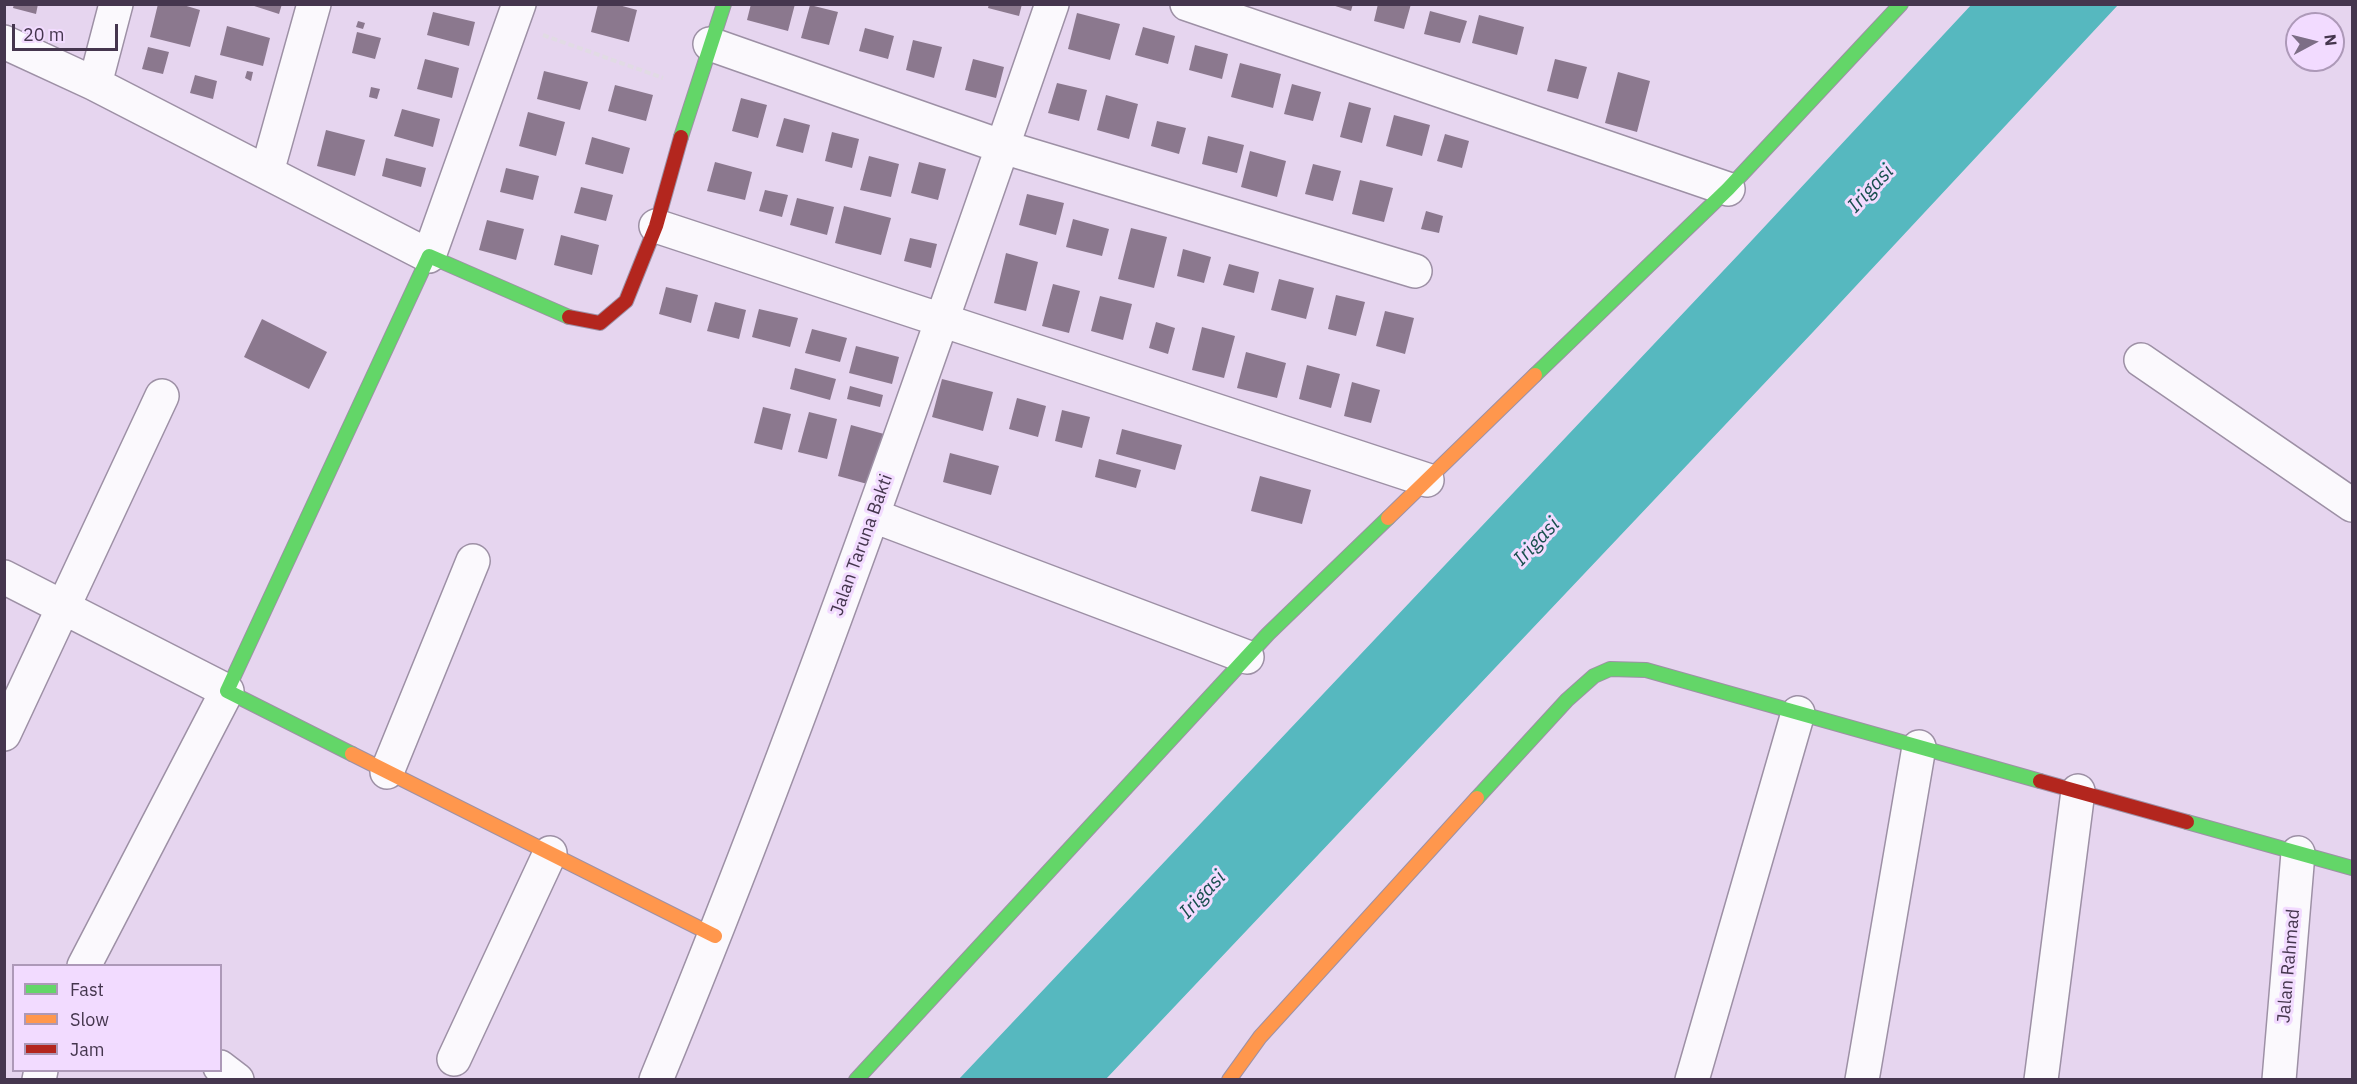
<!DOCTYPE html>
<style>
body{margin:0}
#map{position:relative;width:2357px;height:1084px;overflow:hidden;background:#e6d5ef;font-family:"IBM Plex Sans",sans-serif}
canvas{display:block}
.frame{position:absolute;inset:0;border:6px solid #45364e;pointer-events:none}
.legend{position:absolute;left:12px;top:964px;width:210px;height:108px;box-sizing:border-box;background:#f2dbff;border:2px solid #ad99b8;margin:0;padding:8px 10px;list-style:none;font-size:18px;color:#45364e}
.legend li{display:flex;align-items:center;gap:12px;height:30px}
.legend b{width:30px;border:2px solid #ad99b8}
.north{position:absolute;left:2285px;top:12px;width:60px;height:60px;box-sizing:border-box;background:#f2dbff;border:2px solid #ad99b8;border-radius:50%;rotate:83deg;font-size:16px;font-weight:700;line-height:24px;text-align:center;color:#45364e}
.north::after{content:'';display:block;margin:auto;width:21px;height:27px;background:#7d6e86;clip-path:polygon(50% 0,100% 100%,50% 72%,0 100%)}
.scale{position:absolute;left:12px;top:24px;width:106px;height:27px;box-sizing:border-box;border:3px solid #45364e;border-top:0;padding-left:8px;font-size:18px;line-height:21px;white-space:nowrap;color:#45364e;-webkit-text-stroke:4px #f2dbff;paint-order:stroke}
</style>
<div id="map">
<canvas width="2357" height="1084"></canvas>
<div class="frame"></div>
<ul class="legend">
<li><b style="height:8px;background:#63d668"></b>Fast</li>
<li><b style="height:8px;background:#ff974d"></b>Slow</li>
<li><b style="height:8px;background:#b3261e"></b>Jam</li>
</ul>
<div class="north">N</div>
<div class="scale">20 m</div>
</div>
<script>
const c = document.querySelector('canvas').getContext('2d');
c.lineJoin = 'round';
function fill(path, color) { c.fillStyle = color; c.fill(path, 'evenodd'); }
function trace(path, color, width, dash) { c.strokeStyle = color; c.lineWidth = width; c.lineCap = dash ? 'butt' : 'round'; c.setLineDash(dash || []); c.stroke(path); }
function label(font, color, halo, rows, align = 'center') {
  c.font = font + ' "IBM Plex Sans",sans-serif'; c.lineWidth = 6; c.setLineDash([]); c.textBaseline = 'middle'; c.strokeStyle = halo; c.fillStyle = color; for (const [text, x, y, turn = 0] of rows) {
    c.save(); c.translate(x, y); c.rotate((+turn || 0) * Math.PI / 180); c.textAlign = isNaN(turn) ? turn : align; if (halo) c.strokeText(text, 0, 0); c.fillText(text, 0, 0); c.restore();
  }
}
const water = new Path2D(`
 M1972 4 2118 5 1813 332 1106 1079H959L1740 253Z`);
const building = new Path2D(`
 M14 4H38L36 14 13 8Z
 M158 4H180L200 10 190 47 150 37Z
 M248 4H282L279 14Z
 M598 4H615L637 10 629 42 591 32Z
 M751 4H795L788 31 747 20Z
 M989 4H1022L1019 16 988 8Z
 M1329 4H1353L1351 11Z
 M1378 4H1411L1404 29 1374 21Z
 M810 5 838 12 829 45 801 38Z
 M1430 11 1467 21 1460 43 1424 34Z
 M433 12 475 22 469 46 427 35Z
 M1077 13 1120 24 1110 60 1068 49Z
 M1479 15 1524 27 1517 55 1472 43Z
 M358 21 365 23 363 29 356 27Z
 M227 26 270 38 263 66 220 55Z
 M1143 27 1175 36 1168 64 1135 55Z
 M865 28 894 36 888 59 859 51Z
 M357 32 381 38 375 59 352 53Z
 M913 40 942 47 934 78 906 70Z
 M1195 45 1228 54 1222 79 1189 70Z
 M148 47 169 52 163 74 142 69Z
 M425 59 459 68 452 98 417 89Z
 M973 59 1004 67 996 98 965 90Z
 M1555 59 1587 67 1578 99 1547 91Z
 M1240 63 1281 74 1273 108 1231 97Z
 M247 71 253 72 251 81 245 78Z
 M544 71 588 82 580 110 537 99Z
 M1618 72 1650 81 1637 132 1605 123Z
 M195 75 217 81 213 99 190 93Z
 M1057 83 1087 90 1079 121 1048 113Z
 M1292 84 1321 92 1313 121 1284 114Z
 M615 85 653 95 646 121 608 111Z
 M371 87 380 89 377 99 369 97Z
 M1106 95 1138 104 1129 139 1097 130Z
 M741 98 767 105 758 138 732 131Z
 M1349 102 1371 108 1362 143 1340 137Z
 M402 109 440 119 433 147 394 136Z
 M528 112 565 122 556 156 519 146Z
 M1394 115 1430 125 1422 156 1386 146Z
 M784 118 810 125 803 153 776 146Z
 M1157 121 1186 128 1179 154 1151 146Z
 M326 130 365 140 355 176 317 166Z
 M832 132 859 139 852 168 825 161Z
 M1445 134 1469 141 1462 168 1437 161Z
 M1208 136 1244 145 1237 173 1202 164Z
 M592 137 630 148 623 174 585 164Z
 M1250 151 1286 161 1277 197 1241 187Z
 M869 156 899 164 891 197 860 190Z
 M386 158 426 168 421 187 382 176Z
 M715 162 752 172 745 200 707 191Z
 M919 162 946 169 938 200 911 193Z
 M1313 164 1341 171 1333 201 1305 194Z
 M506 168 539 176 533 200 500 192Z
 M1360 180 1393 188 1384 222 1352 214Z
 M581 187 613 195 606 221 574 213Z
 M765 190 788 195 782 217 759 211Z
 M1027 194 1064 203 1056 235 1019 225Z
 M797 198 834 207 827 235 790 225Z
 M844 206 891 218 881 255 835 243Z
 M1426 211 1443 216 1439 233 1421 229Z
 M1073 219 1109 229 1102 256 1066 247Z
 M487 220 524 229 516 260 479 250Z
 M1131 228 1167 237 1154 288 1118 279Z
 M561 235 599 245 592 275 554 265Z
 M910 238 937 244 931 268 904 261Z
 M1183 249 1211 257 1204 283 1177 276Z
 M1006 253 1038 262 1026 311 994 303Z
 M1229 264 1259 272 1254 293 1223 285Z
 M1279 279 1314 288 1306 319 1271 310Z
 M1053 284 1080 291 1069 333 1042 326Z
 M666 287 698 295 691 323 659 314Z
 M1336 295 1365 302 1356 336 1328 329Z
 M1100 296 1132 304 1123 340 1091 331Z
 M715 302 746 310 739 339 707 331Z
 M759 309 798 318 790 347 752 337Z
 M1385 311 1414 318 1405 354 1376 346Z
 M262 319 327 352 309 389 244 357Z
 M1156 322 1175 328 1168 354 1149 348Z
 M1202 327 1235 336 1224 378 1192 370Z
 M812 329 847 338 840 362 805 353Z
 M856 346 899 357 892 384 849 373Z
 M1246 352 1286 363 1277 398 1237 388Z
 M1307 365 1340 374 1331 408 1299 399Z
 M795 368 836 379 830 400 790 389Z
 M942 379 993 392 983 431 932 417Z
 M1352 382 1380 390 1371 423 1344 416Z
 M850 386 883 395 880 407 847 399Z
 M1017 398 1046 406 1038 437 1009 429Z
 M763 407 791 414 782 450 754 443Z
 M1062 410 1090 417 1082 448 1055 441Z
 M809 412 837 419 827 459 798 452Z
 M851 425 884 434 871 485 838 476Z
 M1122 429 1182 445 1175 470 1116 454Z
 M950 453 999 466 991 495 943 482Z
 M1099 459 1141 470 1136 488 1095 477Z
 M1260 476 1311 490 1302 524 1251 511Z`);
const path = new Path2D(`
 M543 35 663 78`);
const street = new Path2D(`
 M1187 4 1728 189
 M4 42 95 84 429 256 519 4
 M710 44 1003 147 1415 271
 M95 84 116 4
 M267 172 314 4
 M656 226 1427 480
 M2141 360 2352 505
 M874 516 1247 657
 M4 577 227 691 84 966
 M4 734 162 396
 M387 772 473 561
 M454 1059 550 853
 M220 1067 237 1080
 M39 1080 41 1070
 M656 1080C802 726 927 365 1052 4
 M1692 1080 1798 713
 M1862 1080 1919 747
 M2041 1080 2078 791
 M2279 1080 2298 853`);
const fast = new Path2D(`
 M681 137 724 4
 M1535 375 1728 189 1901 4
 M352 754 227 691 429 256 569 317
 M1477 798 1567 700 1594 676 1610 669 1646 670 2040 781
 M2187 822 2352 868
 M856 1080 1268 634 1388 518`);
const slow = new Path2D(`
 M1388 518 1535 375
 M352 754 715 936
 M1229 1080 1260 1037 1477 798`);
const jam = new Path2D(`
 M569 317 600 323 626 301 656 226 681 137
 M2040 781 2187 822`);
const streetNames = [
 ["Jalan Taruna Bakti",862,545,-70],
 ["Jalan Rahmad",2289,966,-85]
];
const waterNames = [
 ["Irigasi",1871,189,-47],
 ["Irigasi",1537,542,-47],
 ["Irigasi",1203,895,-47]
];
fill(water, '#56b8bf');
fill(building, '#8b788e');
trace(street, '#9d90a5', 36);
trace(fast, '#9d90a5', 16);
trace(slow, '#9d90a5', 16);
trace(jam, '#9d90a5', 16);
trace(path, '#e1dbe4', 4, [6, 3]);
trace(street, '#fbf9fd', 33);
trace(fast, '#63d668', 14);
trace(slow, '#ff974d', 14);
trace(jam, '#b3261e', 14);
label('18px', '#45364e', '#f2dbff', streetNames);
label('italic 20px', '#184f4e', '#f2dbff', waterNames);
</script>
